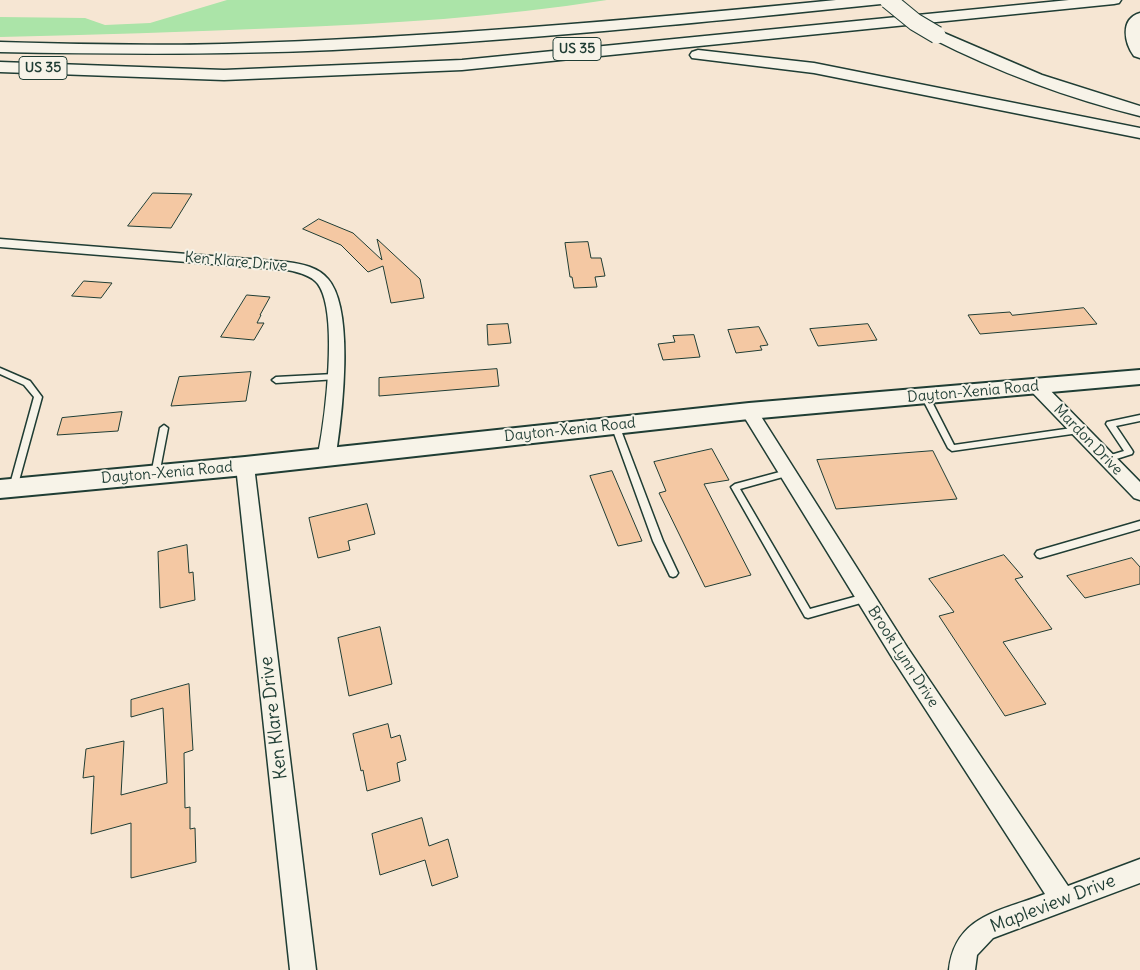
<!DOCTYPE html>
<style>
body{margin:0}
canvas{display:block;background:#f6e6d3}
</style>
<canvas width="1140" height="970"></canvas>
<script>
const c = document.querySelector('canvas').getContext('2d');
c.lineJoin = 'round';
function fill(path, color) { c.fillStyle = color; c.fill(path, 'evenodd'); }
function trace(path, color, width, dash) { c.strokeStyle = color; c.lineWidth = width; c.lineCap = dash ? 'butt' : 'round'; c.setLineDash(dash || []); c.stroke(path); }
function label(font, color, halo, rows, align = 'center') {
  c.font = font + ' Delius,sans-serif'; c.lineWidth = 4; c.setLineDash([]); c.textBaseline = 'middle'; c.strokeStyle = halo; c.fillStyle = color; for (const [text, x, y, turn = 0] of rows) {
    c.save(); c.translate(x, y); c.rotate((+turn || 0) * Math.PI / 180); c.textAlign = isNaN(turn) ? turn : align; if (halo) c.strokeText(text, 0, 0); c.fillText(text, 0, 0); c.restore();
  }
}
const green = new Path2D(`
 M227 0H607C498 17 389 24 280 28 186 32 93 35 0 37V17L85 18 105 25 150 23Z`);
const building = new Path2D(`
 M153 193 192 194 171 228 128 226Z
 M319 219 353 233 382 260 377 239 420 279 424 298 391 303 383 266 368 272 341 245 303 229Z
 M588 242 591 258H601L605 276 595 277 597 287 574 288 572 277H570L565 243Z
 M84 281 112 283 101 298 72 296Z
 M247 295 270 297 260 315H261L257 323H264L254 340 221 337Z
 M1084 308 1097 324 980 334 968 315 1010 312 1012 315Z
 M508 324 511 343 488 345 487 325Z
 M868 324 877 340 818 346 810 329Z
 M759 327 768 345 760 346 762 350 736 353 728 330Z
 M694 335 700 357 663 360 658 344 675 342 673 336Z
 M497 369 499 386 379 396V378Z
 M251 372 246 401 171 406 179 377Z
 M122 412 118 431 57 435 62 418Z
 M712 449 729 480 704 484 751 575 705 587 659 493 666 491 654 462Z
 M933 451 957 499 836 509 817 460Z
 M612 471 642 541 618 546 590 476Z
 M367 504 375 534 348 541 350 550 318 558 309 518Z
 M187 545 189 573 193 572 195 600 160 608 158 552Z
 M1004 555 1023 577 1015 579 1052 629 1003 642 1046 704 1005 716 939 616 954 612 929 579Z
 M1132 558 1140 567V584L1085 598 1067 576Z
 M380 627 392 684 349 696 338 638Z
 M189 684 193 750 184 753 185 808 190 807V829L195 828 196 862 131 878V823L91 834 94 776 83 778 86 749 124 741 121 795 167 783 163 708 131 717V700Z
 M388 724 391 738 400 735 406 760 397 763 400 781 367 791 363 770 361 771 353 734Z
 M422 818 429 846 448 839 458 877 432 886 425 860 380 875 372 834Z`);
const service = new Path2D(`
 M0 368 30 381 42 397 17 488 13 491 9 488 34 397 24 385 0 374Z
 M334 374 337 375 338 377 337 379 276 383 272 380 276 377Z
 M925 393 929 396 954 445 1079 427 1083 430 1079 433 952 451 948 448 921 396Z
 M1140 415V421L1116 426 1132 450 1133 452 1132 454 1107 462 1104 461 1103 459 1104 457 1124 451 1106 424 1107 422Z
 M615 422 619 425 663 541 678 573 676 576 673 577 670 576 653 541 611 425Z
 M164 425 168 428 159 475 155 478 151 475 160 428Z
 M787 470 790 471 791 473 790 475 740 489 810 609 865 594 868 595 870 598 868 601 808 618 805 617 731 487 735 484Z
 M1140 521V529L1040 558 1037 557 1035 554 1037 551 1040 550Z`);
const minor = new Path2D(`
 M0 239 287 262C302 264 318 267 328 279 355 310 342 416 336 455L333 459 327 461 321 459 318 455C325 420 339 313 318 284 311 275 298 272 287 270L0 247Z
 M1036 381 1042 382 1140 482V500L1134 498 1030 390 1028 386 1030 382Z
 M749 405 755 407 907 647 1068 886 1140 859V883L993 938 977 955 975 970H949C955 915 1001 911 1045 894L893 659 743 415 741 411 743 407Z
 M245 460 251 462 254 466 316 970H290L236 466 239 462Z`);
const secondary = new Path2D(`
 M1140 370V384L749 419 245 475 0 498V480L245 457 749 403Z`);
const motorway = new Path2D(`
 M836 0H888L886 3 881 4C698 23 516 41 333 50 222 55 111 54 0 52V42C74 44 149 46 223 44 428 38 632 20 836 0Z
 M1069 0H1121L1119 3 1114 4 462 70 224 80 0 72V62L224 70 462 60Z
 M1140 13V58L1134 56C1125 44 1119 19 1140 13Z
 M937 30 1042 75 1140 106V116C1067 98 998 72 931 38L929 35 931 32Z
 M698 50 814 63 1140 128V138L814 73 692 58 690 55 692 52Z`);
const motorwayBridge = new Path2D(`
 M888 0 915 22 937 35`);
const shields = [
 [577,49,48],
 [43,68,48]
];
const shieldNames = [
 ["US 35",577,49],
 ["US 35",43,68]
];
const streetNames = [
 ["Ken Klare Drive",236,262,5],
 ["Dayton-Xenia Road",973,392,-5],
 ["Dayton-Xenia Road",570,430,-6],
 ["Mardon Drive",1088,440,46],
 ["Dayton-Xenia Road",167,473,-5],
 ["Brook Lynn Drive",903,657,57]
];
const nearStreetnames = [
 ["Ken Klare Drive",274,718,-97],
 ["Mapleview Drive",1053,904,-21]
];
fill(green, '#abe4a8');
fill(building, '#f4c8a3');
trace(building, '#1f3d34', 1);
trace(service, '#1f3d34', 3);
trace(minor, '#1f3d34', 3);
trace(secondary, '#1f3d34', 4);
trace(motorway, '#1f3d34', 3);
fill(service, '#f7f3e8');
fill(minor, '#f7f3e8');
fill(secondary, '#f7f3e8');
fill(motorway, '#f7f3e8');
trace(motorwayBridge, '#1f3d34', 19, []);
trace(motorwayBridge, '#f7f3e8', 17);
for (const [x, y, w] of shields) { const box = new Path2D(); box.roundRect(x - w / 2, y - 11.5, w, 23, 4); c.fillStyle = '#f7f3e8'; c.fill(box); trace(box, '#1f3d34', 1); }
label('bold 14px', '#1f3d34', null, shieldNames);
label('15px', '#1f3d34', '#f7f3e8', streetNames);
label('18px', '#1f3d34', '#f7f3e8', nearStreetnames);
</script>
